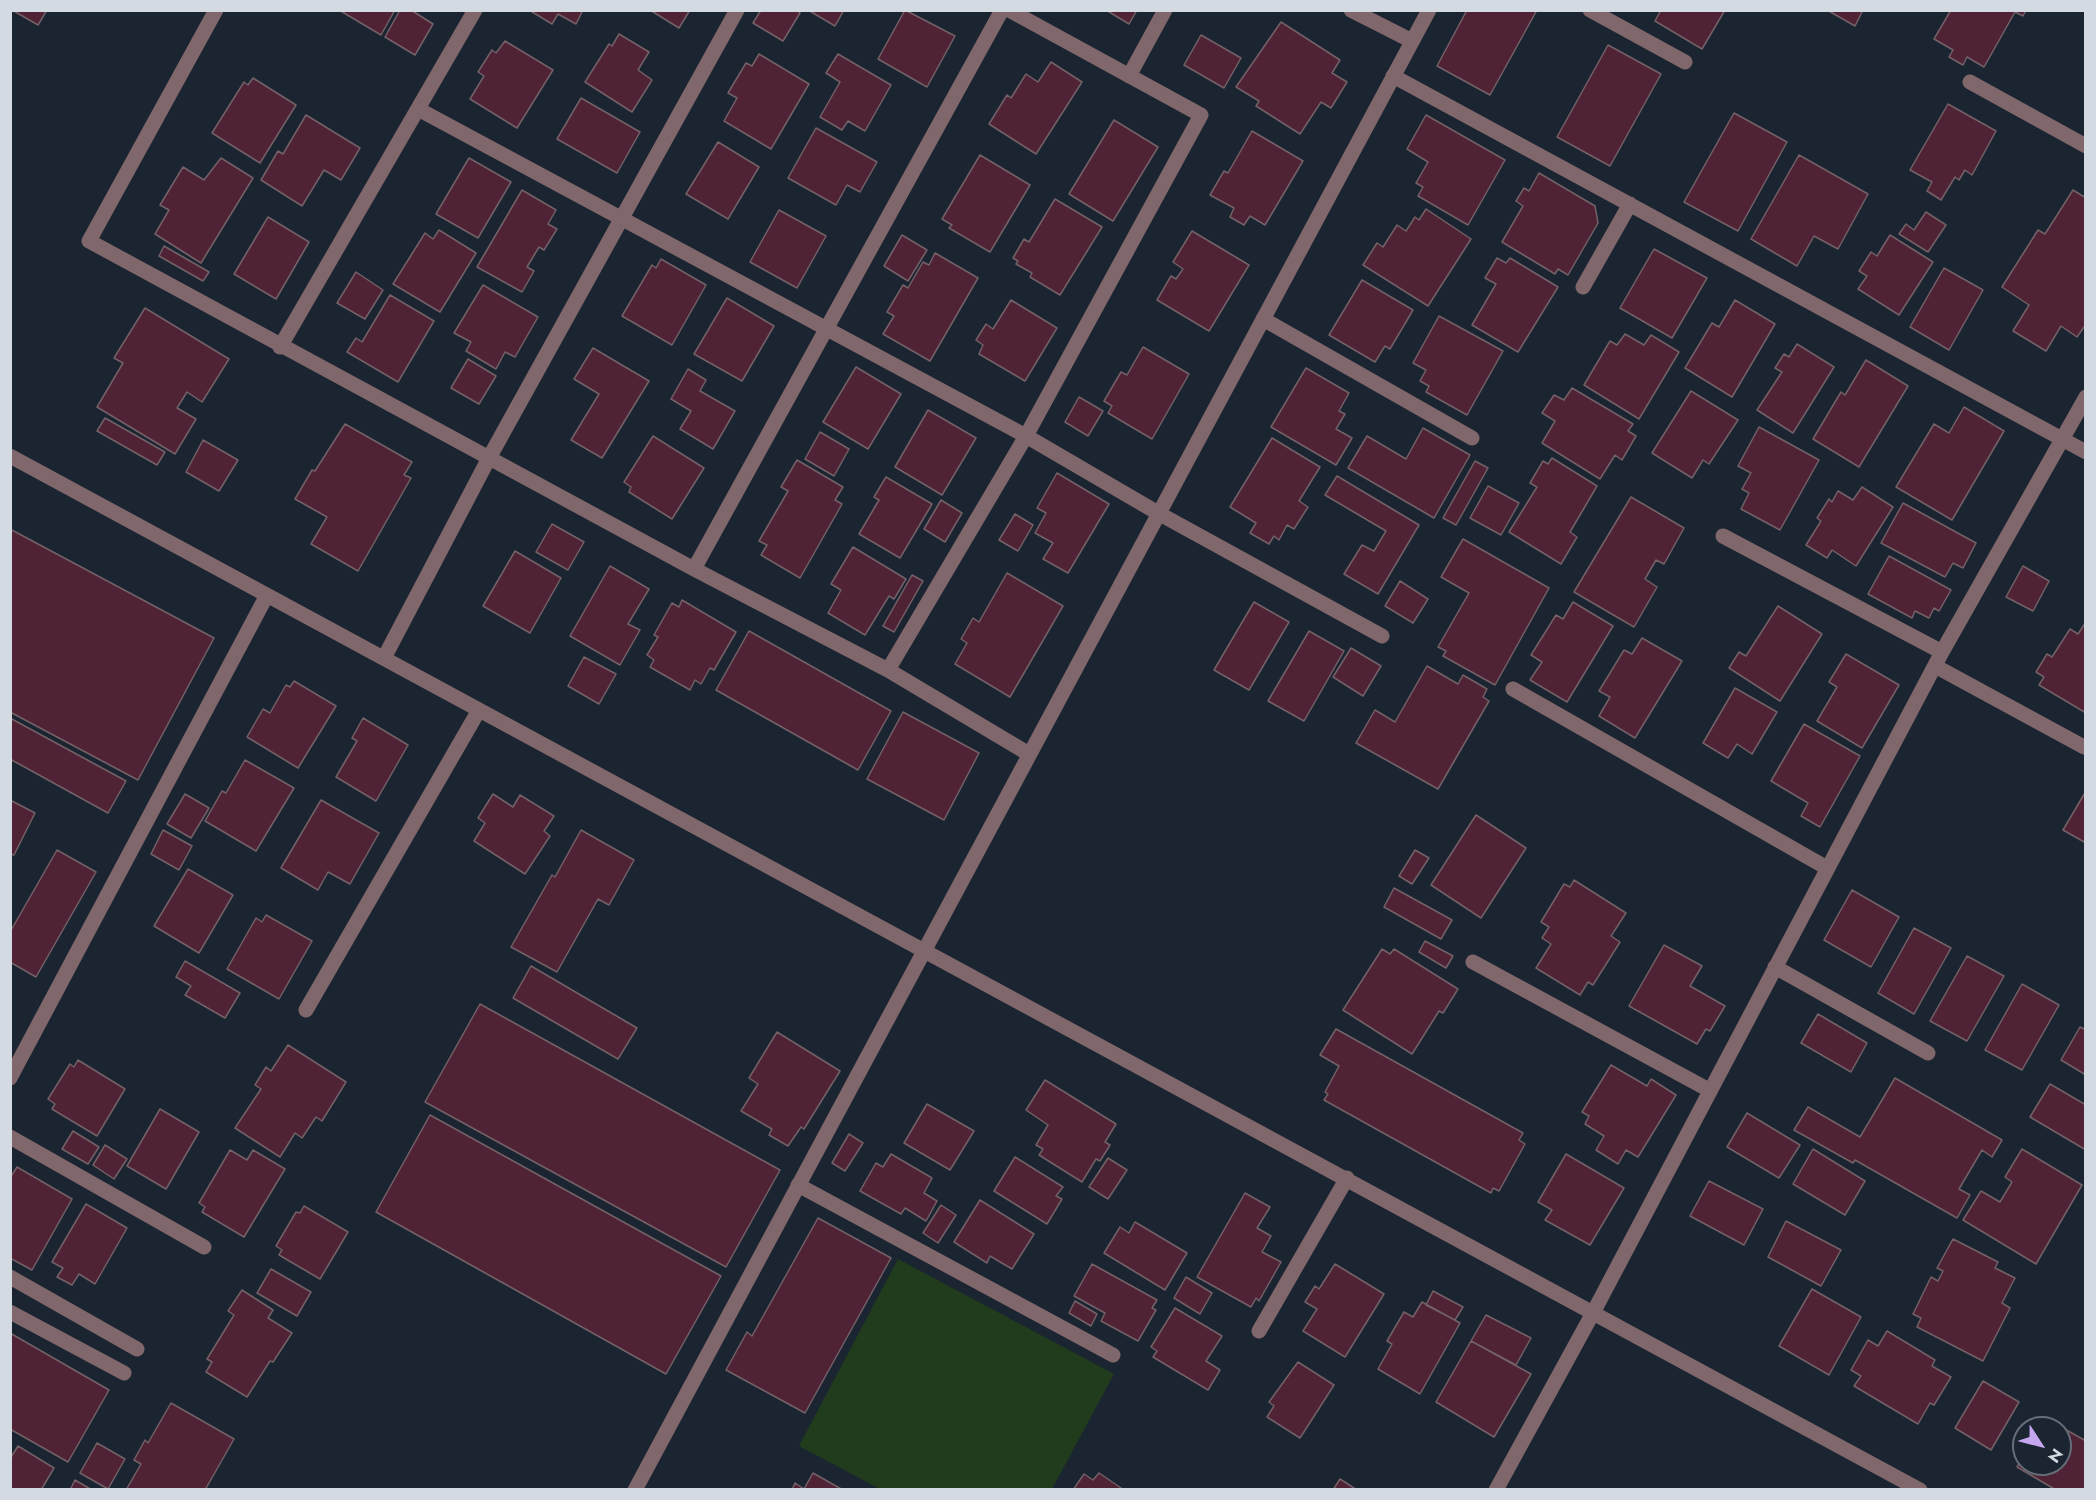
<!DOCTYPE html>
<style>
body{margin:0}
#map{position:relative;width:2096px;height:1500px;overflow:hidden;background:#1b2531;font-family:Jost,sans-serif}
canvas{display:block}
.frame{position:absolute;inset:0;border:12px solid #d4dae2;pointer-events:none}
.north{position:absolute;left:2012px;top:1416px;width:60px;height:60px;box-sizing:border-box;background:#1b2531;border:2px solid #656d78;border-radius:50%;rotate:126deg;font-size:16px;font-weight:700;line-height:24px;text-align:center;color:#d4dae2}
.north::after{content:'';display:block;margin:auto;width:21px;height:27px;background:#c7a6f0;clip-path:polygon(50% 0,100% 100%,50% 72%,0 100%)}
</style>
<div id="map">
<canvas width="2096" height="1500"></canvas>
<div class="frame"></div>
<div class="north">N</div>
</div>
<script>
const c = document.querySelector('canvas').getContext('2d');
c.lineJoin = 'round';
function fill(path, color) { c.fillStyle = color; c.fill(path, 'evenodd'); }
function trace(path, color, width, dash) { c.strokeStyle = color; c.lineWidth = width; c.lineCap = dash ? 'butt' : 'round'; c.setLineDash(dash || []); c.stroke(path); }
const green = new Path2D(`
 M898 1259 1114 1374 1052 1489H880L799 1446Z`);
const building = new Path2D(`
 M12 10H47L38 25Z
 M339 10H395L381 35Z
 M400 10H411L433 24 415 55 385 37Z
 M529 10H583L576 24 558 14 552 24Z
 M650 10H690L679 28Z
 M761 10H796L800 13 783 41 753 23Z
 M808 10H844L835 26Z
 M905 10 955 36 927 87 878 59Z
 M1106 10H1137L1129 24Z
 M1467 10H1537L1490 95 1437 66Z
 M1661 10H1725L1702 49 1655 21Z
 M1827 10H1863L1855 26Z
 M1951 10H2026L2023 16 2015 12 1984 67 1967 57 1963 65 1949 57 1953 50 1934 39Z
 M1281 22 1340 60 1332 73 1347 82 1331 108 1321 102 1300 134 1256 106 1259 101 1236 87Z
 M619 34 649 52 638 70 652 80 632 112 585 82 609 44 612 46Z
 M1201 35 1241 58 1224 88 1184 65Z
 M505 41 553 70 517 128 470 99 484 76 478 72 492 50 496 53Z
 M1608 45 1661 74 1610 166 1557 137Z
 M759 54 809 84 771 149 724 121 737 98 728 93 746 63 752 66Z
 M838 54 891 85 865 131 848 121 842 130 820 117 840 82 826 73Z
 M1051 62 1082 82 1036 154 989 124 1007 95 1011 98 1026 74 1038 82Z
 M253 78 296 105 260 163 212 133 244 82 248 85Z
 M581 98 640 132 617 173 557 139Z
 M1948 104 1996 131 1972 175 1965 170 1959 180 1955 177 1941 200 1927 191 1932 182 1910 170Z
 M1734 113 1787 142 1738 231 1684 202Z
 M306 115 360 148 341 180 324 170 302 206 261 180 278 151 283 154Z
 M1426 115 1505 160 1468 225 1418 196 1423 187 1416 183 1428 162 1407 149Z
 M1114 120 1158 147 1113 221 1069 194Z
 M816 128 877 162 860 192 847 185 836 205 788 178Z
 M1252 131 1303 161 1265 225 1250 216 1244 225 1230 217 1234 208 1210 195 1224 171 1228 173Z
 M718 142 759 167 728 219 686 194Z
 M980 155 1030 185 990 252 949 228 952 225 942 219Z
 M1799 155 1868 194 1838 249 1814 236 1797 266 1751 239Z
 M221 158 253 178 201 263 155 234 169 210 160 205 183 167 204 180Z
 M469 158 511 182 478 238 436 214Z
 M1539 173 1595 206 1598 223 1568 275 1558 269 1555 274 1502 242 1523 206 1516 201 1524 188 1529 191Z
 M522 190 556 210 548 224 557 229 544 250 539 247 527 267 534 271 522 292 477 267Z
 M2073 190 2086 198V324L2077 337 2061 326 2046 351 2013 331 2029 305 2002 287 2038 230 2045 234Z
 M1055 199 1102 227 1060 295 1030 277 1032 273 1016 264 1018 261 1013 258 1024 239 1029 242Z
 M1426 209 1471 239 1428 306 1363 265 1377 243 1383 247 1397 225 1406 231 1415 217 1419 220Z
 M779 210 826 236 797 288 750 262Z
 M1926 212 1946 225 1928 252 1899 234 1906 224 1914 230Z
 M268 217 309 242 276 299 234 274Z
 M439 230 476 253 440 312 393 284 425 233 433 239Z
 M1192 231 1249 265 1209 331 1157 300 1171 276 1176 279 1183 269 1173 262Z
 M902 235 927 250 908 281 884 266Z
 M1890 235 1933 262 1899 315 1858 289 1867 276 1859 271 1871 252 1877 256Z
 M164 246 209 272 203 281 159 256Z
 M1654 249 1707 278 1672 338 1620 308Z
 M935 253 978 278 930 361 883 334 894 316 887 312 903 285 908 288 923 262 929 265Z
 M1497 258 1506 263 1510 258 1558 287 1518 352 1472 325 1496 284 1485 278Z
 M661 259 706 285 672 345 622 316 652 265 656 268Z
 M1944 268 1983 290 1949 350 1910 327Z
 M356 272 383 290 365 319 337 303Z
 M1362 280 1413 310 1390 349 1385 346 1375 362 1329 335Z
 M483 285 538 317 515 357 505 352 496 369 466 351 471 342 454 333Z
 M390 295 434 321 398 382 347 352 356 338 362 342Z
 M727 298 774 326 742 381 694 354Z
 M1011 300 1057 328 1025 381 979 354 983 345 976 340 986 324 993 329Z
 M1735 300 1775 324 1732 397 1685 368 1712 323 1719 327Z
 M145 308 229 359 202 402 187 392 177 408 196 419 175 454 97 407 123 363 114 358Z
 M1439 316 1503 351 1467 415 1426 392 1429 386 1420 381 1426 370 1413 363Z
 M1625 334 1644 345 1651 335 1679 352 1639 419 1584 385 1610 341 1617 345Z
 M1797 344 1834 367 1793 433 1757 410 1782 372 1775 368 1784 354 1789 357Z
 M1143 347 1189 374 1152 439 1108 413 1112 406 1104 401 1121 372 1127 375Z
 M593 348 649 381 602 458 571 440 599 394 574 379Z
 M468 359 496 376 479 404 451 388Z
 M1866 360 1908 386 1859 467 1813 439 1841 392 1845 395Z
 M856 367 901 394 868 449 823 422Z
 M1306 368 1349 393 1339 411 1345 414 1336 429 1352 438 1336 465 1271 427Z
 M688 369 706 380 700 391 735 411 713 449 680 429 691 411 671 399Z
 M1572 388 1633 424 1628 431 1636 436 1622 460 1615 455 1600 479 1542 443 1555 421 1542 413 1554 395 1564 400Z
 M1691 391 1738 420 1709 464 1703 460 1692 478 1652 453Z
 M1079 397 1103 411 1088 436 1065 422Z
 M1964 407 2004 431 1952 520 1896 487 1934 424 1949 433Z
 M928 410 976 438 942 495 895 467Z
 M105 418 165 452 157 465 97 431Z
 M345 424 412 462 404 475 411 478 358 571 311 544 327 517 295 499 312 470 315 471Z
 M1759 427 1819 460 1780 530 1741 509 1749 493 1742 489 1751 473 1738 466Z
 M1423 428 1470 455 1434 518 1348 468 1367 436 1406 459Z
 M820 432 849 449 834 476 805 459Z
 M653 436 704 468 672 519 629 492 631 487 624 482Z
 M1272 438 1320 467 1299 501 1308 507 1294 529 1287 525 1279 540 1274 536 1269 544 1250 533 1256 523 1230 507Z
 M203 440 238 460 219 491 186 472Z
 M1552 458 1597 486 1570 532 1577 537 1561 564 1509 532 1537 487 1530 483 1543 461 1548 464Z
 M797 460 843 487 835 500 842 504 800 578 761 555 767 545 759 541 788 491 781 487Z
 M1475 461 1488 468 1456 525 1443 518Z
 M1057 473 1109 504 1068 573 1043 559 1053 543 1035 533 1046 513 1037 508Z
 M1337 476 1419 525 1378 594 1344 574 1362 545 1374 551 1386 531 1325 495Z
 M886 477 932 504 900 558 859 534 879 500 874 497Z
 M1488 486 1519 503 1501 535 1470 518Z
 M1862 487 1893 507 1856 566 1832 550 1827 558 1806 545 1821 521 1817 518 1829 499 1832 502 1838 491 1853 500Z
 M1631 497 1684 528 1664 564 1656 560 1645 579 1657 587 1634 627 1574 592Z
 M941 500 962 513 945 542 924 529Z
 M1903 503 1976 543 1963 568 1953 563 1945 577 1881 543Z
 M1015 514 1033 525 1018 551 999 540Z
 M552 524 584 542 568 570 536 552Z
 M10 529 214 638 138 780 10 712Z
 M1463 539 1549 588 1495 685 1443 656 1446 651 1438 647 1469 593 1441 577Z
 M853 547 906 579 894 599 889 596 865 635 828 613 841 590 831 584Z
 M515 551 561 578 530 633 483 606Z
 M1889 556 1951 590 1939 611 1934 608 1929 618 1915 611 1912 618 1868 594Z
 M610 566 649 589 628 624 640 630 620 665 570 636Z
 M2023 566 2049 581 2033 611 2006 597Z
 M1007 573 1063 606 1010 697 955 664 967 643 961 639 973 618 979 622Z
 M912 575 923 581 894 632 883 626Z
 M1400 581 1428 599 1413 623 1385 606Z
 M682 600 736 632 714 670 710 668 701 684 695 680 690 690 650 667 654 660 647 655 658 637 654 635 672 603 679 607Z
 M1254 602 1289 622 1249 690 1214 670Z
 M1573 602 1613 626 1567 702 1530 680 1542 662 1531 655 1556 615 1563 619Z
 M1778 606 1822 634 1780 701 1729 668 1739 652 1746 656Z
 M2086 622V713L2039 685 2044 677 2036 672 2047 654 2052 657 2070 629 2078 634Z
 M749 631 891 711 858 770 716 690Z
 M1309 631 1344 651 1304 721 1268 701Z
 M1642 638 1682 661 1635 738 1599 716 1610 697 1599 691 1624 650 1632 654Z
 M1351 648 1381 666 1363 696 1333 677Z
 M1846 654 1899 685 1862 748 1817 721 1837 687 1829 682Z
 M584 657 616 674 599 704 568 686Z
 M1427 666 1458 684 1463 675 1487 689 1483 697 1489 701 1438 789 1356 743 1375 710 1395 722Z
 M294 681 336 706 298 768 247 737 263 709 270 713 286 685 290 687Z
 M1735 688 1777 712 1752 754 1737 744 1728 758 1703 743Z
 M903 712 979 753 944 820 867 779Z
 M10 718 126 781 108 813 10 759Z
 M363 718 408 745 376 801 336 777 357 741 352 738Z
 M1804 724 1860 756 1820 827 1801 816 1808 803 1771 781Z
 M245 760 294 788 256 851 205 821 222 791 226 793Z
 M2086 791V843L2063 830Z
 M185 794 209 808 191 838 167 824Z
 M493 794 513 807 520 795 554 816 544 831 550 836 525 874 474 841 485 823 478 818Z
 M10 800 35 813 14 855 10 854Z
 M321 800 379 833 350 884 328 872 318 890 281 868Z
 M1476 815 1526 848 1481 918 1431 885Z
 M163 830 192 846 179 870 151 854Z
 M581 830 634 860 609 905 598 899 557 972 511 947 552 875 555 877Z
 M57 850 96 872 36 977 10 962V932Z
 M1415 850 1429 858 1412 884 1399 876Z
 M188 869 233 895 199 953 154 926Z
 M1574 880 1626 913 1611 936 1620 942 1593 985 1588 982 1580 995 1536 968 1551 944 1542 938 1549 927 1541 922 1564 884 1570 887Z
 M1394 888 1452 920 1441 939 1384 907Z
 M1852 890 1899 917 1871 967 1824 940Z
 M266 915 312 941 279 999 227 969 256 918 262 922Z
 M1914 928 1951 948 1914 1014 1878 993Z
 M1425 941 1453 956 1446 968 1419 952Z
 M1664 945 1702 966 1690 986 1725 1006 1710 1031 1706 1029 1697 1044 1629 1006Z
 M1382 949 1390 954 1394 949 1458 989 1443 1013 1439 1011 1412 1054 1343 1010Z
 M1967 956 2004 976 1967 1041 1930 1021Z
 M185 961 240 993 225 1018 185 995 191 986 176 977Z
 M531 966 637 1028 618 1059 513 998Z
 M2022 984 2059 1005 2022 1070 1985 1050Z
 M480 1004 780 1170 726 1267 425 1102Z
 M1818 1014 1867 1043 1851 1072 1801 1043Z
 M2080 1027 2086 1030V1075L2061 1060Z
 M1336 1029 1523 1133 1519 1140 1525 1144 1499 1191 1493 1188 1491 1193 1324 1100 1328 1094 1325 1092 1339 1066 1320 1055Z
 M777 1032 840 1071 804 1129 801 1127 788 1146 769 1135 772 1129 741 1111 758 1084 749 1078Z
 M288 1045 346 1082 322 1121 316 1117 302 1138 295 1133 280 1157 235 1128 261 1089 255 1085 266 1067 271 1071Z
 M78 1060 125 1089 97 1136 52 1109 55 1104 48 1099 70 1064 74 1067Z
 M1611 1065 1647 1086 1651 1079 1676 1095 1638 1157 1626 1150 1618 1164 1596 1150 1604 1136 1585 1124 1589 1116 1582 1112Z
 M1895 1078 2002 1140 1992 1157 1982 1150 1959 1189 1970 1195 1957 1218 1855 1160 1853 1163 1794 1130 1808 1107 1860 1137Z
 M1045 1080 1116 1124 1105 1142 1110 1145 1100 1161 1096 1159 1082 1182 1039 1155 1043 1149 1036 1145 1048 1125 1026 1110Z
 M2050 1084 2086 1105V1150L2030 1117Z
 M927 1104 974 1131 950 1170 904 1143Z
 M160 1109 199 1132 166 1189 127 1166Z
 M1747 1113 1800 1145 1779 1178 1727 1147Z
 M430 1115 721 1276 666 1374 376 1212Z
 M73 1131 99 1147 88 1164 62 1149Z
 M849 1134 863 1143 845 1171 832 1163Z
 M105 1145 127 1159 114 1179 93 1165Z
 M1813 1149 1865 1181 1845 1215 1793 1184Z
 M2022 1149 2082 1185 2036 1264 1963 1220 1981 1191 2000 1202 2012 1182 2005 1177Z
 M230 1150 247 1160 253 1150 285 1169 244 1237 202 1212 205 1207 199 1203Z
 M891 1154 932 1178 924 1193 937 1201 926 1221 905 1208 901 1214 860 1191 876 1163 883 1167Z
 M1566 1154 1624 1188 1590 1245 1545 1220 1552 1210 1538 1202Z
 M1015 1157 1063 1187 1056 1196 1062 1199 1047 1224 994 1191Z
 M1108 1158 1127 1170 1108 1199 1089 1187Z
 M17 1167 72 1199 32 1270 10 1258V1178Z
 M1709 1181 1763 1209 1744 1245 1690 1216Z
 M1245 1193 1270 1207 1257 1228 1271 1236 1262 1252 1281 1262 1259 1301 1256 1298 1251 1307 1197 1277Z
 M980 1200 1034 1234 1012 1269 990 1256 987 1263 954 1242Z
 M86 1204 127 1228 95 1284 79 1274 72 1285 57 1277 63 1268 52 1262Z
 M941 1205 956 1215 938 1243 923 1233Z
 M304 1206 348 1232 320 1279 279 1255 282 1250 276 1246 296 1212 300 1213Z
 M818 1218 891 1258 805 1413 726 1370 747 1332 752 1336Z
 M1786 1221 1841 1250 1821 1286 1768 1257Z
 M1135 1222 1187 1253 1165 1290 1104 1253 1120 1227 1129 1233Z
 M1953 1239 1998 1262 1995 1268 2015 1278 2002 1303 2010 1308 1983 1361 1917 1327 1921 1318 1913 1314 1931 1277 1938 1281 1943 1271 1937 1268Z
 M1092 1264 1157 1300 1152 1308 1156 1310 1138 1341 1101 1321 1105 1313 1074 1296Z
 M1335 1264 1384 1294 1345 1357 1303 1331 1317 1309 1305 1302 1315 1286 1319 1289Z
 M271 1269 311 1292 297 1316 257 1293Z
 M1186 1277 1212 1293 1200 1314 1174 1298Z
 M1812 1289 1861 1317 1829 1375 1779 1346Z
 M242 1290 273 1310 268 1318 292 1333 273 1362 270 1361 247 1397 206 1372 212 1362 207 1359 234 1315 228 1311Z
 M1433 1291 1463 1307 1455 1320 1426 1305Z
 M1075 1301 1097 1314 1091 1326 1069 1313Z
 M1422 1302 1460 1323 1420 1394 1378 1369 1392 1344 1387 1341 1404 1312 1413 1317Z
 M1175 1308 1222 1336 1206 1361 1220 1370 1208 1390 1153 1357 1157 1351 1151 1347Z
 M1486 1315 1531 1338 1516 1365 1471 1341Z
 M1887 1331 1935 1360 1932 1366 1951 1377 1934 1405 1930 1403 1918 1424 1854 1386 1861 1376 1851 1370 1868 1340 1878 1346Z
 M10 1333 109 1390 68 1462 10 1429Z
 M1471 1341 1531 1374 1494 1437 1436 1402Z
 M1298 1362 1334 1385 1300 1438 1267 1417 1274 1406 1269 1402Z
 M1983 1381 2019 1402 1991 1450 1955 1428Z
 M171 1403 234 1439 205 1490H126L141 1464 134 1460 145 1440 148 1443Z
 M2045 1418 2086 1441V1490H2056L2017 1467 2024 1455V1464H2060V1428H2039Z
 M97 1443 125 1459 108 1489 80 1473Z
 M18 1446 54 1468 41 1490H10V1459Z
 M813 1473 843 1490H792L795 1483 804 1489Z
 M1099 1473 1124 1490H1073L1084 1474 1093 1480Z
 M1340 1479 1357 1490H1333Z
 M75 1480 92 1490H70Z`);
const minor = new Path2D(`
 M216 10 89 241 694 569 888 670 1029 754
 M1351 10 1412 41
 M1590 10 1685 62
 M1129 76 1165 10
 M1393 76 2086 452
 M1970 82 2086 146
 M418 109 1026 436 1158 513 1382 636
 M1583 287 1630 204
 M1263 319 1472 438
 M280 347 475 10
 M10 456 1920 1490
 M1723 536 1942 652
 M694 569 1002 10
 M384 658 489 458 737 10
 M1935 666 2084 747
 M888 670 1026 436 1201 115 1009 10
 M1513 689 1827 868
 M1473 962 1709 1090
 M1775 967 1928 1053
 M306 1010 479 710
 M10 1078 267 595
 M10 1137 204 1247
 M798 1185 1113 1355
 M10 1277 137 1349
 M10 1312 124 1373
 M1259 1331 1347 1178
 M635 1490 1429 10
 M1496 1490 1594 1311 1942 652 2086 397`);
fill(green, '#203c1c');
fill(building, '#4f2236');
trace(building, '#736167', 1.5);
trace(minor, '#80676b', 15);
</script>
